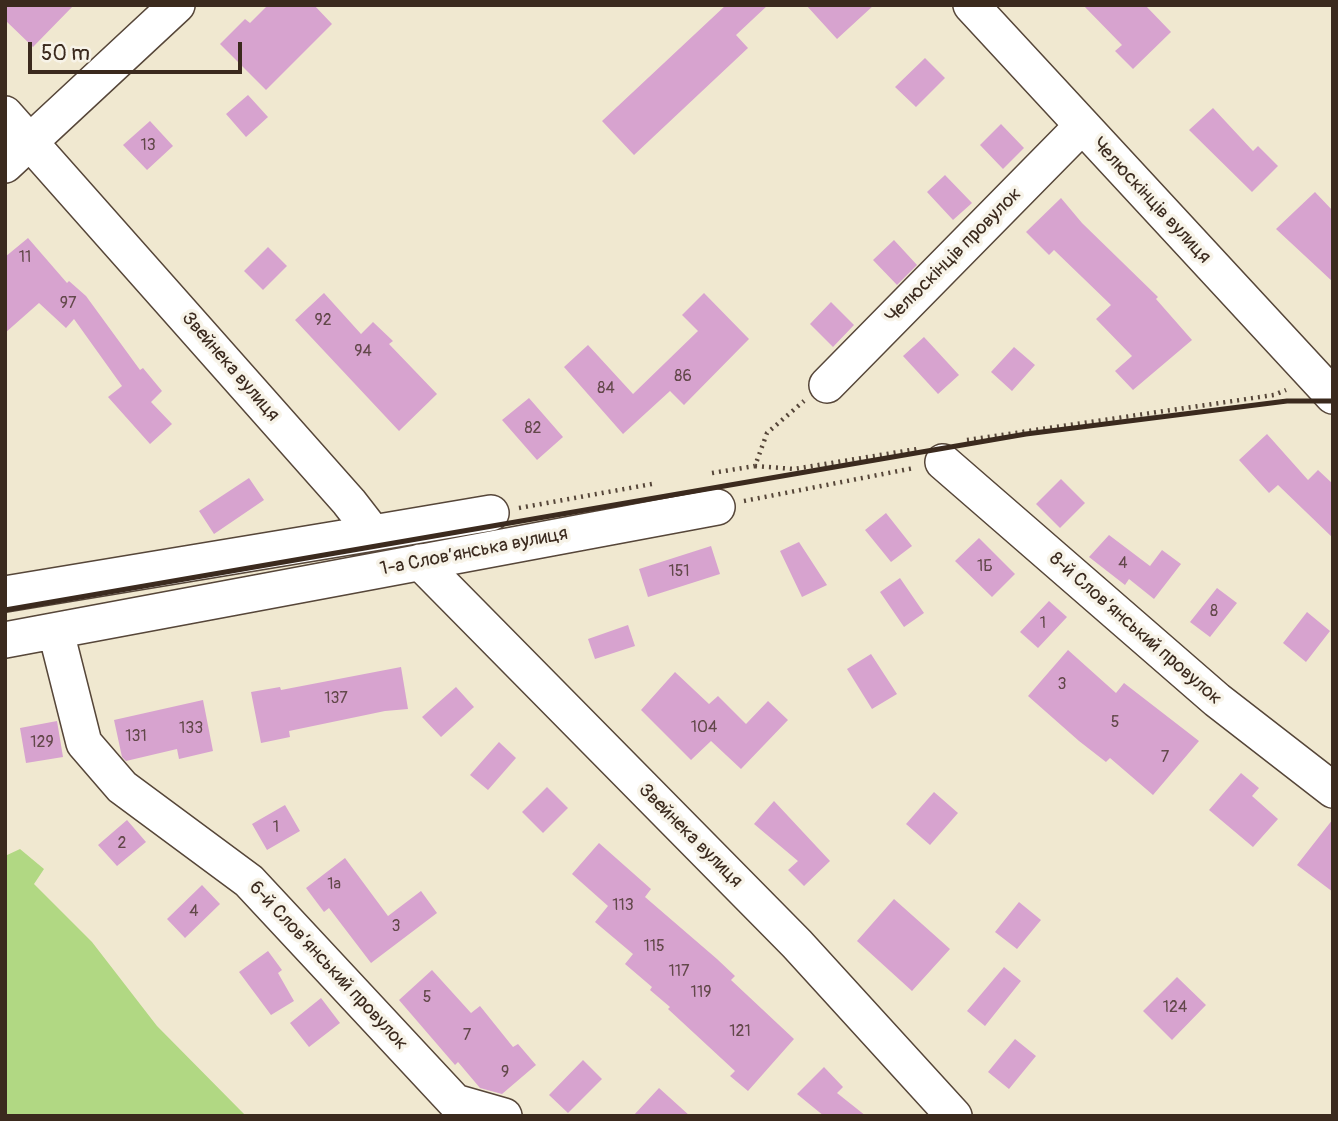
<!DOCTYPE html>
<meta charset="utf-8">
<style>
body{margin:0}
#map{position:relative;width:1338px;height:1121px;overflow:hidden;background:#f0e8d0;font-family:Pangolin,sans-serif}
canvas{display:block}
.frame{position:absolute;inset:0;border:7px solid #3b2a1e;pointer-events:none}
.scale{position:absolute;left:28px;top:42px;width:214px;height:32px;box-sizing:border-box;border:4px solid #3b2a1e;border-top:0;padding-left:9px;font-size:21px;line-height:24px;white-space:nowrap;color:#3b2a1e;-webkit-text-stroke:5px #f7f3e8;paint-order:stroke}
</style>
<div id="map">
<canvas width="1338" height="1121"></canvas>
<div class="frame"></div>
<div class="scale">50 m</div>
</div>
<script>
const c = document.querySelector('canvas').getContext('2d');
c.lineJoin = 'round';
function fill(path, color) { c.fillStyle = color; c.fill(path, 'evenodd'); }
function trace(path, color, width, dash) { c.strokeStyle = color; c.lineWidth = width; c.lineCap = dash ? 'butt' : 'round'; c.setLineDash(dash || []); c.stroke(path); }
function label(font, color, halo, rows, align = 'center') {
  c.font = font + ' Pangolin,sans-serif'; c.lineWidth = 7; c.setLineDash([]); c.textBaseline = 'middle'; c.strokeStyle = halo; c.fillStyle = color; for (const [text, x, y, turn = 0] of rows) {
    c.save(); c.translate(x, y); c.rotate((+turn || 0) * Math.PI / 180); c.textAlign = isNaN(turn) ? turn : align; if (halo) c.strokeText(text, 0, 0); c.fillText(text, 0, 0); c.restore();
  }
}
const green = new Path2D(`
 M20 849 44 869 34 884 92 942 157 1026 246 1116H5V856Z`);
const building = new Path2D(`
 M5 5H74L33 47 5 20Z
 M268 5H314L332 24 266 90 220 44 245 19 250 23Z
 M726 5H768L736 35 748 48 634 155 602 121Z
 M806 5H874L837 39Z
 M1083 5H1145L1171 32 1133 69 1115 51 1122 45Z
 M925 58 945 78 916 107 895 87Z
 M248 95 268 117 246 137 226 114Z
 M1213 108 1253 151 1258 146 1278 166 1252 192 1189 130Z
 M150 121 173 146 147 170 123 145Z
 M1001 124 1024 148 1003 169 980 145Z
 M945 175 972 203 953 220 927 192Z
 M1315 192 1333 211V282L1276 229Z
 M1061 198 1082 223 1158 297 1156 299 1192 340 1133 390 1115 371 1132 356 1096 319 1111 305 1054 250 1049 255 1026 232Z
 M28 238 67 283 69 281 86 296 140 370 143 368 162 391 151 402 172 424 150 444 108 397 122 386 74 319 66 328 39 303 5 333V257Z
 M894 240 917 265 897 285 873 260Z
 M268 247 287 266 263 290 244 271Z
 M324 293 361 334 373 322 393 341 389 344 437 394 399 431 295 320Z
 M704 293 749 339 684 405 670 391 623 434 564 367 588 345 633 394 698 331 682 315Z
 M831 302 854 325 833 347 810 324Z
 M924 337 959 375 938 394 903 356Z
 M1014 347 1035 365 1012 391 991 372Z
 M529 398 563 437 537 460 502 420Z
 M1267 434 1308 480 1318 470 1333 484V538L1278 485 1269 493 1239 460Z
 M249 478 264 500 214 534 199 511Z
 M1061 479 1085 503 1060 528 1036 504Z
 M886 513 912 546 891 562 865 530Z
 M1109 535 1150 566 1162 550 1181 564 1154 599 1129 579 1125 585 1089 557Z
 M979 538 1015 574 992 597 955 561Z
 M799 542 827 585 802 597 780 551Z
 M711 546 720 574 648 597 639 569Z
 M900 578 924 613 904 627 880 592Z
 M1217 588 1237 603 1210 637 1190 622Z
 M1049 601 1067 617 1038 648 1020 632Z
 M1307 612 1330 631 1306 662 1283 643Z
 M628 625 635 646 595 659 588 639Z
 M1068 650 1116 693 1124 683 1199 741 1153 795 1110 758 1106 762 1079 741 1028 696Z
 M871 654 897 694 872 709 847 669Z
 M401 667 408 709 385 711 289 731 290 737 261 743 251 692 280 687 281 690Z
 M675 672 709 704 718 696 746 724 768 701 788 720 741 769 711 741 691 760 641 710Z
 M456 687 474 707 441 737 422 717Z
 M203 700 213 751 179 759 177 749 126 761 122 757 114 720Z
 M57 721 63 757 26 763 20 728Z
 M499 742 516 758 488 790 470 775Z
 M1241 773 1259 788 1252 796 1278 819 1253 847 1209 810Z
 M547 787 568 808 543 833 522 812Z
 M934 792 958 813 930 845 906 824Z
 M774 801 830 861 804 886 788 870 798 861 754 824Z
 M285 805 300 831 267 850 252 824Z
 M1333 819V892L1297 865Z
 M127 820 146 842 117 866 98 845Z
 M599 843 651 889 645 897 717 959 735 976 731 980 794 1039 748 1091 730 1076 735 1071 668 1009 670 1007 650 990 652 987 625 964 633 954 595 922 608 906 572 874Z
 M345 858 388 916 421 891 437 913 371 963 329 908 324 912 306 888Z
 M202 885 220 904 185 938 167 919Z
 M894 899 950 949 912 991 857 941Z
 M1019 902 1041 920 1017 949 995 932Z
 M268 951 282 970 278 973 294 1001 271 1015 239 972Z
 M1004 967 1021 981 985 1026 967 1011Z
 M432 970 471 1013 480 1006 513 1047 518 1044 536 1065 502 1094 480 1088 458 1062 455 1065 399 1000Z
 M1177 977 1206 1005 1172 1040 1143 1011Z
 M321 998 340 1023 309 1047 290 1023Z
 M1015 1039 1036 1056 1009 1089 988 1072Z
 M583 1060 602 1079 568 1113 549 1095Z
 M824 1067 843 1087 837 1093 866 1116H824L797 1094Z
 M659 1088 690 1116H633Z`);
const path = new Path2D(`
 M967 440 1274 395 1286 390
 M755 466 794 469 917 449
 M712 473 755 466 767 433 804 401
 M744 501 914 468
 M519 508 652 484`);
const minor = new Path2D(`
 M971 5 1333 396
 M5 114 349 502 373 533 491 513
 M5 165 177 5
 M827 385 1082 126
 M943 462 1217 700 1333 790
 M420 562 797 944 954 1116
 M5 594 373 533
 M56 632 84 743 122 787 249 881 455 1102 504 1116
 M5 640 717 507`);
const rail = new Path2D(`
 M5 610 1026 434 1287 401H1333`);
const numberNames = [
 ["13",148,146],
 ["11",25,258],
 ["97",68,304],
 ["92",323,321],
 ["94",363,352],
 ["86",683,377],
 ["84",606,389],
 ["82",533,429],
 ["4",1123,564],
 ["1Б",985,567],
 ["151",679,572],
 ["8",1214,612],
 ["1",1043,624],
 ["3",1062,685],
 ["137",336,699],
 ["5",1115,723],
 ["104",704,728],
 ["133",191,729],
 ["131",136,737],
 ["129",42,743],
 ["7",1165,758],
 ["1",276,828],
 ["2",122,844],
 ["1а",334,885],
 ["113",623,906],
 ["4",194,912],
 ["3",396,927],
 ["115",654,947],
 ["117",679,972],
 ["119",701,993],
 ["5",427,998],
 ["124",1175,1008],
 ["121",740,1032],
 ["7",467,1036],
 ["9",505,1073]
];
const streetNames = [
 ["Челюскінців вулиця",1151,201,47],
 ["Челюскінців провулок",954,256,-45],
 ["Звейнека вулиця",230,367,49],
 ["1-а Слов’янська вулиця",474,552,-11],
 ["8-й Слов’янський провулок",1135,629,41],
 ["Звейнека вулиця",690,836,45],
 ["6-й Слов’янський провулок",328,966,47]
];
fill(green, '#b1d883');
fill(building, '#d7a3cf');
trace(minor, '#564639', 38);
trace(path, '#564639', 4.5, [2, 5]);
trace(minor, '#fff', 35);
trace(rail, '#3b2a1e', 5);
label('16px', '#62484a', null, numberNames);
label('19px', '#3b2a1e', '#f7f3e8', streetNames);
</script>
